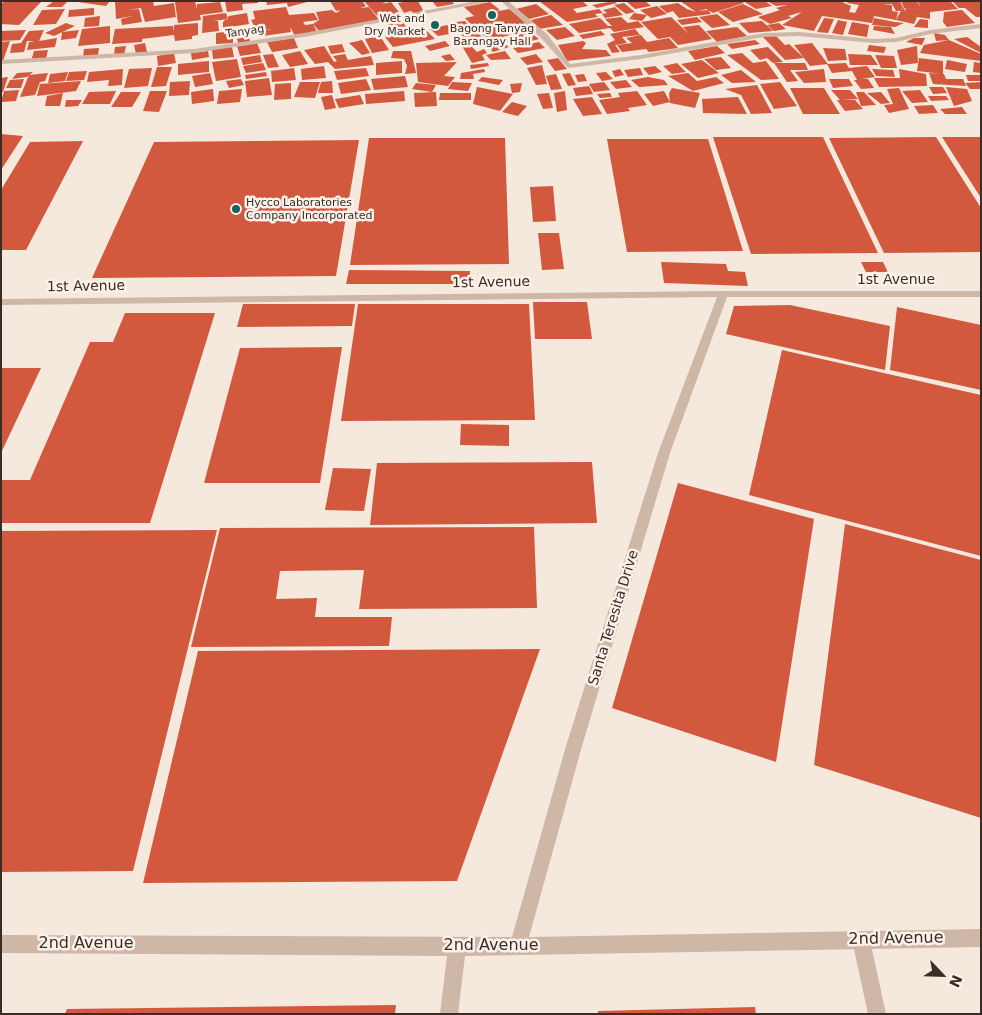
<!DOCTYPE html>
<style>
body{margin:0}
#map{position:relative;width:982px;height:1015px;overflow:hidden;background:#f5e8dd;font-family:"DejaVu Sans",sans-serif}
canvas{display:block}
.frame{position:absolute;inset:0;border:2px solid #3a2d28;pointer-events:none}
.north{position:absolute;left:917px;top:950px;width:50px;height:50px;-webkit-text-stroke:4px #fcf2ea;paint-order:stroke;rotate:114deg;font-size:14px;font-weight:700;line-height:20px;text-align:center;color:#3a2d28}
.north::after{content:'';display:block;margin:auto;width:18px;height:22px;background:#3a2d28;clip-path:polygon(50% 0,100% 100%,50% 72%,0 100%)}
</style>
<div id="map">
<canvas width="982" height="1015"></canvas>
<div class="frame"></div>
<div class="north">N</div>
</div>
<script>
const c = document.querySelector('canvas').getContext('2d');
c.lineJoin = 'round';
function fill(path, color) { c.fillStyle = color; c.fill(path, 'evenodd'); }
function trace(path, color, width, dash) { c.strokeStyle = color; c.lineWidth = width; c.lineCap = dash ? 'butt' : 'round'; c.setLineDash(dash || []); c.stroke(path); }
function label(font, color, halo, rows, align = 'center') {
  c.font = font + ' "DejaVu Sans",sans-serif'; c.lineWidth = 5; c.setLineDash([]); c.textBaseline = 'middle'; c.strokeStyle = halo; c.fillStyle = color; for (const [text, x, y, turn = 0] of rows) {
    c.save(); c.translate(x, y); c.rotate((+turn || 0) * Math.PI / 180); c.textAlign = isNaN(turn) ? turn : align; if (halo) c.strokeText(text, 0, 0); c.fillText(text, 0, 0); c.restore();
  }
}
const building = new Path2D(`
 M5 1H21L41 2 19 25 1 24V4Z
 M54 1H68L62 7H46Z
 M71 1H110L106 6Z
 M115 1H153L154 6 174 3 176 17 145 22 141 8 128 10 139 9 142 22 122 25 121 19 132 16 116 19Z
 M195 1 197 9V4L220 2 223 12 200 15 201 20 178 23 175 2Z
 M225 1H258V3L242 4 243 10 227 12Z
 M266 1H307V2L288 7 287 3 267 5Z
 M330 1H362L366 6 360 8 369 7 380 21 319 31 313 24 319 20 316 12 332 10 336 13 341 10 336 11Z
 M364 1H387L382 4 391 2 402 16 381 20Z
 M409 1H418L423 10 415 14 411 11 404 13 398 3Z
 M432 1H452L454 4 437 7Z
 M539 1H582L588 6 573 9 577 13 599 9 603 13 595 14 598 17 567 22Z
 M614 1 617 3 597 8 592 5Z
 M633 1H645L651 6 635 9 627 2Z
 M680 1H741L744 3 713 13 706 9 698 11 708 10 711 14 679 18 673 11 667 13 659 6 678 3 687 9 696 12Z
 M743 1H765L772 6 756 9Z
 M767 1H840L851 6 849 12 855 13 859 5 847 3 848 1H900L903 8 901 11H896L892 4H883L892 5V11L898 12 896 20 874 16 872 23 822 16 814 31 782 25 802 12 788 16 792 18 770 24 758 17 780 10 776 8 787 5 776 6Z
 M901 1H916L921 7 917 1H950L958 9 930 12V19L917 17 914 24 896 20 903 7 906 12 905 8 927 11 904 8Z
 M952 1H981V17H976L965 8H959Z
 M490 2 500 10 489 13 509 9 535 29 491 40 478 32 465 18 474 16 464 7Z
 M624 3 635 12 626 14 614 5Z
 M536 4 549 14 529 19 516 9Z
 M743 4 763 14 733 22 718 12Z
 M657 6 667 14 651 18 640 10Z
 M286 7 289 15 314 13 318 20 303 22 305 25 313 24 317 32 295 36 290 27 291 32 263 36 261 31 272 29 257 31 251 20 255 19 253 11Z
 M615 7 623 15 605 18 602 14 607 13 603 10Z
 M94 8V15L68 17 69 10Z
 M65 9 56 24 33 25 42 10Z
 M962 10 975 23 947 27 943 22 944 12Z
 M226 13 228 19 213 21H218L219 31 202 33 203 16Z
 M247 13 249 24 223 28V22L229 16Z
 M634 13 647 15 642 21 629 19Z
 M717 14 730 25 712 28 699 17Z
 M551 15 563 25 539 29 531 20Z
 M100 16 99 26 84 27 85 18Z
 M621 17 628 23 638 21 644 27 614 32 610 28 579 33 569 24 600 18 608 26H612L605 19Z
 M671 17 689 34 683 27 699 25 712 39 678 45 670 37 658 39 641 22Z
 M697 17 702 22 682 25 677 20Z
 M824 18 834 19 828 33 817 32Z
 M874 18 895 22 904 23 895 27 872 25Z
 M920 19 928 20V28L914 27Z
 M838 20 847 22 843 35 832 33Z
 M402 21 407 28 391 30 387 24Z
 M465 21 473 29 457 32 448 23Z
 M762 21 773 31 749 33 739 23Z
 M852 22 869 25 867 37 848 34Z
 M66 23 75 26 54 36 45 33Z
 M198 23V35L192 36V39L175 41 174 35 142 39V42L112 44 115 29 173 26 174 32V25Z
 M779 23 786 29 774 31 767 25Z
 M447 25 456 33 438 36 430 29Z
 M110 26V43L78 46 82 29Z
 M874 26 891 27 895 34 873 30Z
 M565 27 575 36 557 40 546 30Z
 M737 27 747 36 717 42 706 31Z
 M425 29 435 39 393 47 385 37Z
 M635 29 640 35 622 37 627 43 615 45 620 52 612 53 607 44 615 40 610 34Z
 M26 30 20 40 1 41V31Z
 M44 30 39 41 57 38 55 47 27 50 29 42 35 41H27L24 52 10 53 12 44 21 43 29 31Z
 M79 30 76 38 61 40 62 32Z
 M475 30 483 38 467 41 460 33Z
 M601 31 605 35 583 39 579 35Z
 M224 32V34H233V43L216 44V33Z
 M248 32 250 42 238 43 236 34Z
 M530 32 539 39 513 46 505 38Z
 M934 33 945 35 949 40 936 41Z
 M641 35 647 42 669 38 678 48 649 52 646 49 622 52 617 45 632 43 626 38Z
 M775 35 785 45 789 44 804 58 794 45 812 43 828 64 810 66 804 58 785 60 763 37Z
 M380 36 389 50 372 53 365 39Z
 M967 37 981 47V53L954 39Z
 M294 38 298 48 272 52 267 42Z
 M914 38H925L922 45 906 42Z
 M362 40 370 53 362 55 349 43Z
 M755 40 760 44 732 49 727 44Z
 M949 40 981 54V61L920 53 924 45Z
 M10 41 3 61 1 62V42Z
 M445 41 450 46 430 51 425 46Z
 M500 41 509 47 493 52 487 44Z
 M583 41 586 43 582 49 606 50 611 56 567 61 558 45Z
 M539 42 545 48 518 53 513 48Z
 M145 43 147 52 136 54 134 45Z
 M257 43 261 53 240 56 237 46Z
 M342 44 345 52 331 54 328 46Z
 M469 44 477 52 484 49 487 53 482 55 485 60 472 63 462 46Z
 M869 45 886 47 884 53 867 51Z
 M126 46 124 55H114L115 47Z
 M324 46 334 62 337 61 333 56 345 54 348 60 371 56 374 65 335 69 328 62 315 64 304 50Z
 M717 46 725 53 695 60 688 51Z
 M917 46 918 63 901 65 897 50Z
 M232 47 234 57 213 59 212 49Z
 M768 47 783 62 773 63 767 58 760 60 750 50Z
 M99 48 98 55 83 57 84 49Z
 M823 48 845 49 847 60 828 61Z
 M48 50 46 59 31 61 34 51Z
 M208 51 209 57 192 60 191 53Z
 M300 51 308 64 290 67 282 55Z
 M393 51H411L416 73 405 74 407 66 404 59 391 58Z
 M505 51 511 59 491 60 486 55Z
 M174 53 176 63 158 66 157 56Z
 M742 53 753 63 766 61 779 79 761 80 727 55Z
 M273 54 279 67 268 68 263 55Z
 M450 54 455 60 446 61 441 56Z
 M536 54 543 62 527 65 520 58Z
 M848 54 871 55 878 65H850Z
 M260 55 262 62 243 65 241 58Z
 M875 55 894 56 897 68H881Z
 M721 57 731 68 716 70 704 59Z
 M558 58 567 69 555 71 547 60Z
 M919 58 943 61V74L917 71Z
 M237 59 241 77 216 81 212 62Z
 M702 60 715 70 719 73 698 78 681 64Z
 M947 60 967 64 965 72 945 69Z
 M209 61V72L178 75V64Z
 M402 61V73L376 75V63Z
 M457 62 444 76 455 77 448 86 418 82 416 63Z
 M974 62 981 63V73L973 72Z
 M263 63 266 70 246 73 243 66Z
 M488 63 489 66 471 69 470 65Z
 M677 63 686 72 672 74 663 66Z
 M774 63H805L808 70H790L798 81 787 82Z
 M846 63 849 68 867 66 875 77 862 79H868L874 88 861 89 854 80H857L852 71 832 73 827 64Z
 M542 65 547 84 536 85 527 68Z
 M324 66 326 78 302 80 301 69Z
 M655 66 662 72 649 75 643 68Z
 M157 67H172L166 86 151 87Z
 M152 68 148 86 124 88 129 69Z
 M294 68 296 80 272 82 271 71Z
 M366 68 369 76 337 80 334 71Z
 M640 68 643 75 628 77 624 70Z
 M123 69 122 85 108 86 109 80 87 82 89 72Z
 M484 69 485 72 473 74 474 79H460L461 73Z
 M620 69 624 75 615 77 612 71Z
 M824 69 826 82 804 83 795 72Z
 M872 69 893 70 895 77 876 76Z
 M899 69 926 74 927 86 879 87 874 78H900Z
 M741 70 756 82 732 83 721 75Z
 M87 71 84 80 66 81 69 72Z
 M33 72 27 77 12 79 17 73Z
 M68 72 65 81 48 83 50 74Z
 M266 72 267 76 246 79 245 75Z
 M606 72 613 79 602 81 596 73Z
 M48 73 45 81 40 82 35 95 20 97 29 75Z
 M210 73 213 84 195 87 192 76Z
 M570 73 576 85 568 86 562 74Z
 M688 73 697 81 716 77 724 83 693 91 668 76Z
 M929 73 944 74 946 79H963L966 86 933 84Z
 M556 74 562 89 551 90 546 76Z
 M584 74 587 81 578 82 575 75Z
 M966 75H981V81H968Z
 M405 76 408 87 374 90 371 79Z
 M8 77 3 92H1V78Z
 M482 77 503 80 499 85 478 81Z
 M648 77 664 80 668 85 639 87 631 80Z
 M269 78 272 95 247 97 245 81Z
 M24 79 21 88H6L10 80Z
 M241 79 244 85 229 88 226 81Z
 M366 79 371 90 341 94 338 83Z
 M829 79H849L853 86 833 88Z
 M626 80 632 87 616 89 610 82Z
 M81 81 76 91 37 96 40 84Z
 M190 81 189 95 169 96 170 82Z
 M332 81 333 93H318L321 82Z
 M300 82H320L315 98 294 97Z
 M452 82 472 83 468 91 448 89Z
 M604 82 610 90 594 92 589 84Z
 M780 82 797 106 774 109 760 84Z
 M981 82V89H970L965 83Z
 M291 83V99L274 100 275 84Z
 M416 83 436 85 432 92 412 89Z
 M522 83 520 92 512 93 510 84Z
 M757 85 772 113 751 114 741 95 725 89Z
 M589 86 593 94 576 96 573 88Z
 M477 87 513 94 500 111 473 104Z
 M929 87H943L947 93 933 94Z
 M946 87 967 89 972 101 954 106Z
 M672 88 700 93 695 108 670 103 669 93Z
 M790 88H824L840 114H803Z
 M899 88 909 109 889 113 884 105 893 104 887 89Z
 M213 89 214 101 192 104 191 92Z
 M242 89 240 102 217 104 219 91Z
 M19 90 16 101 1 102 4 91Z
 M831 90H850L858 99 842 100H855L863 109 845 111 837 100H840Z
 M920 90 928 102 912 103 902 91Z
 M116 91 110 104H82L89 92Z
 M150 91H167L159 112 143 111Z
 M404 91 405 101 366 104 365 94Z
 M565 91 567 110 557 112 554 93Z
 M637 91 647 105 628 108 630 111 607 114 599 100 620 97 618 93Z
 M664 91 670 102 653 106 644 94Z
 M121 92H141L132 107H111Z
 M436 92 437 106 415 107 414 93Z
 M856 92H864L876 105 861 106Z
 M881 92 890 103 881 104 867 93Z
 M63 93 60 106H45L47 96Z
 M440 93H471V100H439Z
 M549 93 553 108 543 109 537 94Z
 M610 93 612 97 600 98 597 94Z
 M332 95 336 108 325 110 321 97Z
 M360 95 364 104 339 108 335 99Z
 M928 96H946L949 100 931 101Z
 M592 97 602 114 583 116 573 99Z
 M738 97 747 114 703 113 702 99Z
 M66 100H82L78 106 65 107Z
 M512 102 527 106 518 116 502 112Z
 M933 105 938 113 919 114 914 106Z
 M962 107 967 114H945L940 109Z
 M1 134 23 136 1 170Z
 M713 137H823L878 253 751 254Z
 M936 137 981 208V252L884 253 829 138Z
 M942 137H981V198Z
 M369 138H505L509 264 350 265Z
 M607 139H708L743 251 627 252Z
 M359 140 336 276 92 278 154 142Z
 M83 141 26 250H1V190L30 142Z
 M553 186 556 221 533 222 530 187Z
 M538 233H559L564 269 542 270Z
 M661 262 726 264 728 271 745 272 748 286 664 283Z
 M861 262H883L888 272H866Z
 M349 270 470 271 469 284H346Z
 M533 302H587L592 339H535Z
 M243 304H355L352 326 237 327Z
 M358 304H529L535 420 341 421Z
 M790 305 890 326 885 370 726 334 734 306Z
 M897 307 981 325V390L890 370Z
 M125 313H215L150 523H1V480H30L90 342H113Z
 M342 347 320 483H204L240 348Z
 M782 350 981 395V556L749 495Z
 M1 368H41L1 453Z
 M461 424 509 425V446L460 445Z
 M592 462 597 523 370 525 377 463Z
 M333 468 371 469 364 511 325 510Z
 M678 483 814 519 776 762 612 708Z
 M845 524 981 560V818L814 765Z
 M534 527 537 608 359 609 364 570 280 571 276 599 317 598 315 617H392L389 646 191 647 220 528Z
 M217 530 133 871 1 872V531Z
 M540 649 457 881 143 883 198 651Z
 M396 1005 395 1014H65L67 1009Z
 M755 1007 756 1014H598V1011Z`);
const service = new Path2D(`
 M861 931 867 934 870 940 886 1014H868L852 940 855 934Z`);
const minor = new Path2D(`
 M477 1H492L304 37 194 53 1 64V60L194 49 304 33Z
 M501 1H508L547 34 570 64 641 55 764 33 799 32 873 39 896 38 930 30 981 24V28L930 34 896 42 873 43 799 36 764 37 641 59 568 68 541 38Z
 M723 291H981V297H727L670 453 582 746 529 937 981 929V947L465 956 458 1014H440L447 956 1 953V935L512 937 566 746 658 453 717 297 1 305V299Z`);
const markers = [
 [492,15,5,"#196061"],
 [435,25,5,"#196061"],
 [236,209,5,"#196061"]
];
const farPoinames = [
 ["Wet and",425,19],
 ["Dry Market",425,32],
 ["Bagong Tanyag",492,29,"center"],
 ["Barangay Hall",492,42,"center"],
 ["Hycco Laboratories",246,203,"left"],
 ["Company Incorporated",246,216,"left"]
];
const farStreetnames = [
 ["Tanyag",245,32,-8]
];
const streetNames = [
 ["1st Avenue",896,280],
 ["1st Avenue",491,283,-1],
 ["1st Avenue",86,287,-1],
 ["Santa Teresita Drive",614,618,-73]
];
const nearStreetnames = [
 ["2nd Avenue",896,939,-1],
 ["2nd Avenue",86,944],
 ["2nd Avenue",491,946]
];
fill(building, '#d2583e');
fill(service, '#cfb7a7');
fill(minor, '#cfb7a7');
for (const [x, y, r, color] of markers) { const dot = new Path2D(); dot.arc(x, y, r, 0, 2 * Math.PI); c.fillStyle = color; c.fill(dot); trace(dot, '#fcf2ea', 2); }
label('11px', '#3a2d28', '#fcf2ea', farPoinames, 'right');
label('11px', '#3a2d28', '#fcf2ea', farStreetnames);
label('14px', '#3a2d28', '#fcf2ea', streetNames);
label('16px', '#3a2d28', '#fcf2ea', nearStreetnames);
</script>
